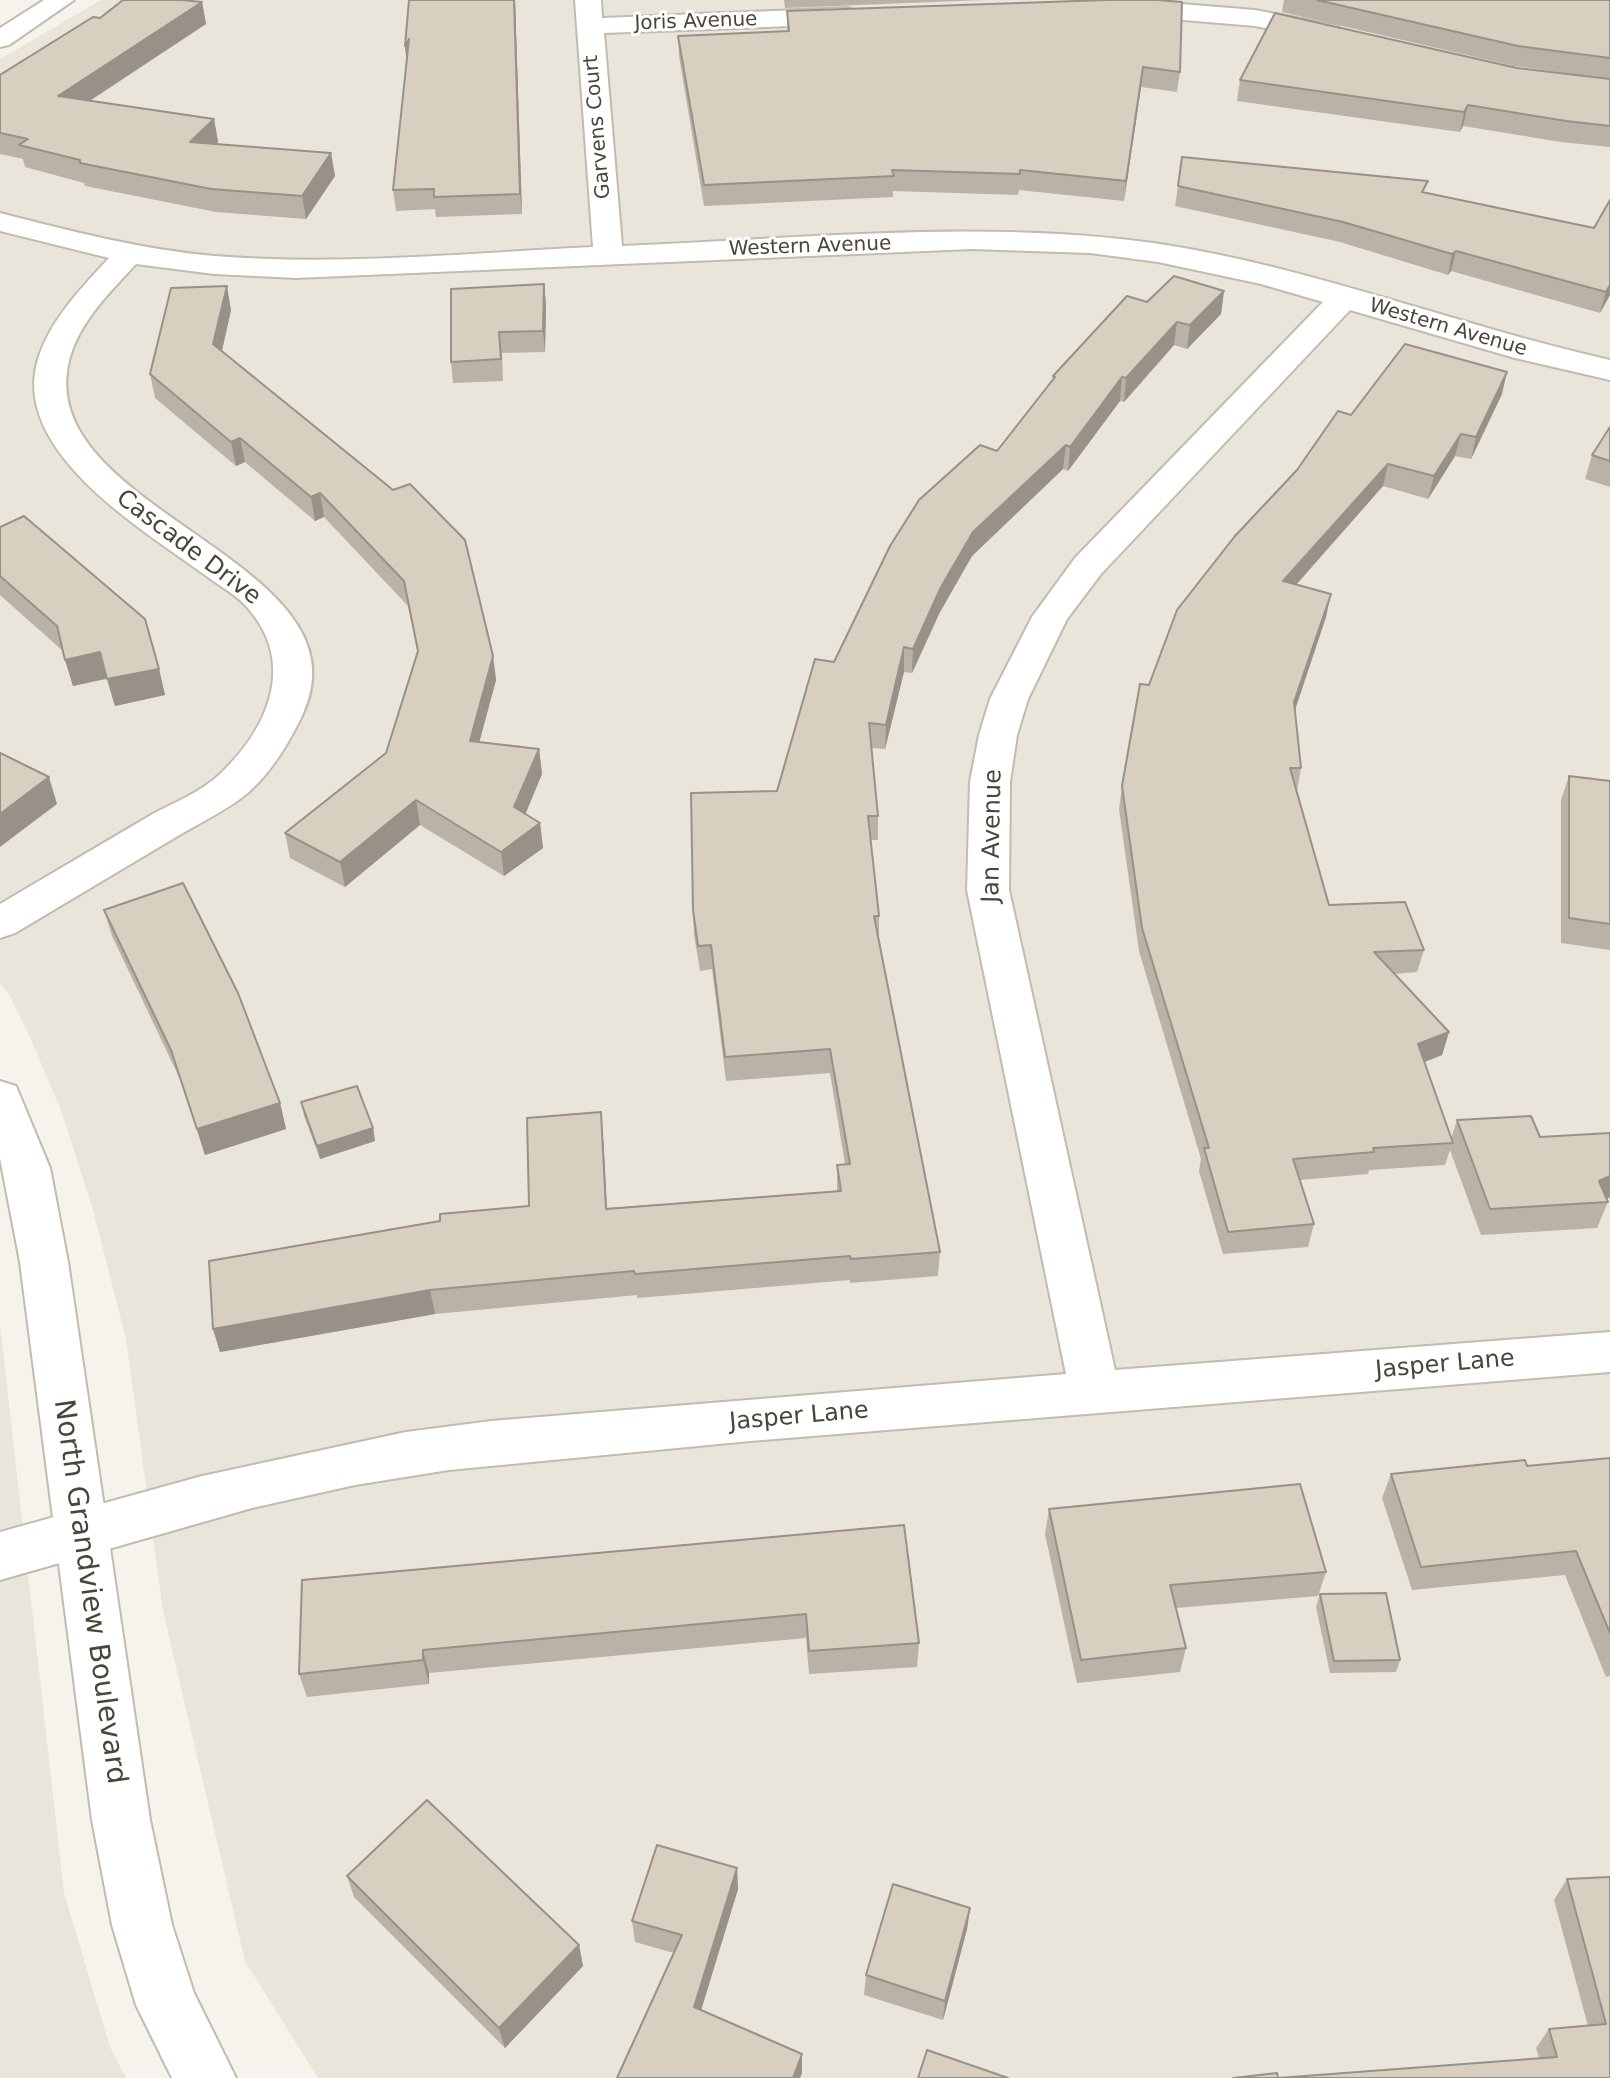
<!DOCTYPE html>
<style>
body{margin:0}
canvas{display:block;background:#f6f3ec}
</style>
<canvas width="1610" height="2078"></canvas>
<script>
const c = document.querySelector('canvas').getContext('2d');
c.lineJoin = 'round';
function fill(path, color) { c.fillStyle = color; c.fill(path, 'evenodd'); }
function trace(path, color, width, dash) { c.strokeStyle = color; c.lineWidth = width; c.lineCap = dash ? 'butt' : 'round'; c.setLineDash(dash || []); c.stroke(path); }
function label(font, color, halo, rows, align = 'center') {
  c.font = font + ' "DejaVu Sans",sans-serif'; c.lineWidth = 6; c.setLineDash([]); c.textBaseline = 'middle'; c.strokeStyle = halo; c.fillStyle = color; for (const [text, x, y, turn = 0] of rows) {
    c.save(); c.translate(x, y); c.rotate((+turn || 0) * Math.PI / 180); c.textAlign = isNaN(turn) ? turn : align; if (halo) c.strokeText(text, 0, 0); c.fillText(text, 0, 0); c.restore();
  }
}
const residential = new Path2D(`
 M101 0H1610V2078H318L245 1961 163 1611 126 1339 93 1210 62 1113 30 1037 9 994 0 984V59Z
 M0 1324 64 1893 110 2047 126 2078H0Z`);
const minor = new Path2D(`
 M44 0H74L9 45 0 47V28Z
 M575 0H601L602 18 847 8 856 11 860 16 856 21 847 24 604 33 622 246C798 239 978 219 1153 243 1306 265 1459 326 1610 360V380L1515 358 1350 310 1101 574 1067 619 1028 699 1017 735 1010 782 1009 890 1115 1370 1610 1332V1372L750 1441 449 1470 355 1485 252 1508 0 1580V1532L202 1476 406 1432 491 1421 1066 1374 967 890 970 782 979 735 990 699 1032 617 1075 558 1323 302 1261 284 1158 262 1090 253 972 249 296 278 214 274 136 264C111 291 81 320 70 357 26 512 380 560 301 718 287 746 269 776 244 796 222 813 195 825 171 840 119 871 67 902 15 933L0 938V904C50 874 101 845 151 815 173 803 201 792 219 775 268 729 298 663 246 606 237 596 223 588 212 580 149 533 6 452 39 356 52 318 82 287 109 258L0 231V213C71 231 142 250 215 256 340 266 468 253 593 247Z
 M1132 0 1255 10 1338 26 1342 32 1338 38 1329 40 1255 26 1124 15 1115 12 1111 7 1115 2Z`);
const tertiary = new Path2D(`
 M0 1081 16 1086 50 1168 68 1262 150 1820 172 1925 194 1993 236 2078H172L136 2005 112 1925 92 1820 20 1262 0 1158Z`);
const wall = new Path2D(`
 M515 0 522 214 436 217 435 209 396 211 393 190 407 63 405 46Z
 M784 0H984L785 8Z
 M1284 0H1610V79L1514 66 1282 12Z
 M202 2 206 24 90 101 214 119 218 142 216 144 331 153 335 176 306 219 216 212 85 186 84 183 25 167 23 159 0 154V75L100 18Z
 M787 11 1180 72 1177 92 1141 87 1124 201 1019 190 1018 195 893 191V197L704 206 679 56 678 36 787 31Z
 M1517 68 1610 79V147L1561 142 1463 126 1460 132 1237 101 1240 80Z
 M1178 186 1426 193 1594 228 1610 200V295L1600 313 1451 271 1448 275 1340 242 1175 206Z
 M544 284 546 305 545 352 502 353 503 381 453 383 451 362Z
 M1224 291 1221 314 1187 349 1174 345 1124 402 1120 401 1068 471 1063 469 972 556 940 612 912 673 904 672 885 749 872 748 878 816V840H871L879 916V939L940 1252 938 1276 850 1283V1280L637 1298V1295L435 1314 220 1352 213 1329 529 1206 603 1137 607 1208 837 1191V1165L845 1164 830 1073 726 1081 712 969 700 971 694 935 693 910 777 791 834 662 1052 381 1053 376 1147 302Z
 M231 310 222 351 493 656 496 680 479 742 539 749 542 774 525 814 540 823 543 848 504 876 420 825 345 887 290 858 285 833 386 753 418 653 408 606 324 517 315 521 245 462 236 466 155 398 150 374Z
 M1502 394 1471 459 1455 456 1428 499 1383 486 1296 585 1326 617 1295 709 1301 768 1297 791 1329 905 1424 950 1417 972 1394 974 1449 1032 1442 1055 1424 1062 1451 1139 1457 1120 1540 1137 1610 1133V1197L1607 1199 1608 1202 1597 1228 1481 1235 1450 1150 1445 1165 1369 1170 1368 1174 1300 1180 1314 1224 1308 1247 1223 1254 1199 1171 1201 1159 1139 951 1119 809 1122 786 1149 685 1351 415Z
 M1610 427V487L1585 479 1592 455Z
 M0 527 159 669 165 695 115 706 107 679 73 686 63 651 0 595Z
 M1569 776 1610 781V950L1561 943V800Z
 M104 910 280 1103 286 1129 205 1155 179 1077 112 936Z
 M301 1102 373 1128 375 1141 320 1159 304 1116Z
 M1610 1458V1676L1606 1677 1565 1575 1412 1590 1382 1498 1391 1474 1527 1466Z
 M1049 1509 1326 1572 1318 1596 1176 1608 1186 1648 1180 1672 1077 1683 1045 1534Z
 M904 1525 919 1643 917 1667 809 1674 806 1638 429 1673V1684L307 1697 299 1674Z
 M1320 1594 1400 1660 1396 1672 1330 1673 1316 1607Z
 M737 1868 738 1889 701 2010 802 2054V2073L617 2078 674 1953 635 1942 632 1921Z
 M347 1876 579 1945 583 1966 505 2048 354 1897Z
 M1610 1877V2078H1278L1539 2058 1536 2048 1549 2029 1588 2026 1554 1900 1567 1879Z
 M970 1908 967 1929 943 2020 864 1995 866 1975Z`);
const shadedWall = new Path2D(`
 M514 0H515L522 214 520 194Z
 M202 2 206 24 63 118 58 96Z
 M409 39 407 66 405 46Z
 M1143 67 1141 87 1124 201 1126 181Z
 M1468 105 1463 126 1460 132 1464 112Z
 M214 119 218 142 195 165 190 142Z
 M331 153 335 176 306 219 302 196Z
 M1456 251 1451 271 1448 275 1452 254Z
 M544 284 546 305 545 352 543 331Z
 M1610 285V295L1600 313 1606 292Z
 M227 286 231 310 218 368 213 344Z
 M1224 291 1221 314 1187 349 1190 325Z
 M1177 322 1174 345 1124 402 1126 378Z
 M1507 372 1502 394 1471 459 1476 437Z
 M1122 377 1120 401 1068 471 1070 447Z
 M1461 434 1455 456 1428 499 1434 476Z
 M240 438 245 462 236 466 231 442Z
 M1066 445 1063 469 972 556 940 612 912 673 913 649 941 587 973 532Z
 M1388 464 1383 486 1279 604 1283 581Z
 M320 493 324 517 315 521 311 497Z
 M1331 594 1326 617 1290 725 1294 702Z
 M904 647V672L885 749 886 725Z
 M100 652 108 678 73 686 65 660Z
 M493 656 496 680 473 766 470 741Z
 M159 669 165 695 115 706 107 679Z
 M539 749 542 774 518 832 514 807Z
 M49 777 57 804 0 847V814Z
 M416 800 420 825 345 887 340 862Z
 M540 823 543 848 504 876 501 852Z
 M1449 1032 1442 1055 1412 1067 1418 1044Z
 M280 1103 286 1129 205 1155 197 1129Z
 M601 1112 603 1137 608 1233 606 1209Z
 M373 1128 375 1141 320 1159 317 1146Z
 M1610 1176V1197L1598 1203 1599 1181Z
 M430 1290 435 1314 220 1352 213 1329Z
 M423 1650 429 1673V1684L423 1660Z
 M737 1868 738 1889 696 2027 694 2007Z
 M970 1908 967 1929 943 2020 945 2001Z
 M579 1945 583 1966 505 2048 499 2028Z
 M802 2054V2073L800 2078H793Z`);
const building = new Path2D(`
 M123 0H181L202 2 58 96 214 119 190 142 331 153 302 196 211 189 80 163V160L19 145 28 139 0 133V75L93 17 100 18Z
 M409 0H514L520 194 434 197V189L393 190 409 39 405 46Z
 M1106 0H1158L1182 2 1180 72 1143 67 1126 181 1020 170V174L892 170 894 176 704 185 678 36 789 31 787 11Z
 M1317 0H1610V58L1518 46Z
 M1275 13 1517 68 1610 79V126L1566 121 1468 105 1464 112 1240 80Z
 M1182 157 1428 181 1422 192 1594 228 1610 200V285L1606 292 1456 251 1452 254 1343 222 1178 186Z
 M1174 276 1224 291 1190 325 1177 322 1126 378 1122 377 1070 447 1066 445 973 532 941 587 913 649 904 647 886 725 869 723 878 816H868L879 916H874L940 1252 851 1259 850 1256 635 1274 634 1271 430 1290 213 1329 209 1261 440 1221V1214L529 1206 527 1118 601 1112 606 1209 841 1191 837 1165 850 1164 830 1049 725 1057 711 945 698 946 693 910 691 793 777 791 815 659 834 662 890 546 919 500 980 445 997 451 1055 377 1053 376 1127 296 1147 302Z
 M544 284 543 331 499 332 501 359 451 362V289Z
 M227 286 213 344 393 490 410 484 465 540 493 656 470 741 539 749 514 807 540 823 501 852 416 800 340 862 285 833 386 753 418 651 404 581 320 493 311 497 240 438 231 442 150 374 171 288Z
 M1405 344 1507 372 1476 437 1461 434 1434 476 1388 464 1283 581 1331 594 1294 702 1301 768H1290L1329 905 1405 902 1424 950 1374 952 1449 1032 1418 1044 1453 1143 1373 1148 1374 1152 1293 1159 1314 1224 1228 1232 1204 1148H1209L1142 928 1122 786 1140 684 1149 685 1177 610 1235 536 1297 470 1338 411 1351 415Z
 M1610 427V461L1592 455Z
 M24 516 145 619 159 669 107 679 100 652 65 660 57 626 0 576V527Z
 M0 753 49 777 0 814Z
 M1569 776 1610 781V924L1569 918Z
 M183 883 238 993 280 1103 197 1129 171 1050 104 910Z
 M357 1086 373 1128 317 1146 301 1102Z
 M1531 1116 1540 1137 1610 1133V1176L1599 1181 1608 1202 1490 1209 1457 1120Z
 M1610 1458V1633L1576 1551 1421 1567 1391 1474 1525 1460 1527 1466Z
 M1300 1484 1326 1572 1170 1585 1186 1648 1081 1660 1049 1509Z
 M904 1525 919 1643 809 1651 806 1614 423 1650V1660L299 1674 302 1580Z
 M1386 1593 1400 1660 1334 1661 1320 1594Z
 M427 1800 579 1945 499 2028 347 1876Z
 M657 1845 737 1868 694 2007 802 2054 793 2078H617L682 1935 632 1921Z
 M1610 1877V2078H1233L1277 2073 1278 2078 1557 2057 1549 2029 1606 2024 1567 1879Z
 M893 1884 970 1908 945 2001 866 1975Z
 M927 2050 1008 2078H918Z`);
const farStreetnames = [
 ["Joris Avenue",696,22,-2],
 ["Garvens Court",598,127,-95],
 ["Western Avenue",810,247,-2],
 ["Western Avenue",1448,328,16]
];
const streetNames = [
 ["Cascade Drive",188,548,37],
 ["Jan Avenue",993,836,-89],
 ["Jasper Lane",1445,1365,-5],
 ["Jasper Lane",799,1417,-5]
];
const nearStreetnames = [
 ["North Grandview Boulevard",89,1592,82]
];
fill(residential, '#eae5da');
trace(minor, '#c2bbae', 4);
trace(tertiary, '#c2bbae', 4);
fill(minor, '#fff');
fill(tertiary, '#fff');
fill(wall, '#bab2a6');
fill(shadedWall, '#979187');
fill(building, '#d8cfc1');
trace(building, '#979187', 2);
label('20px', '#4b4439', '#fff', farStreetnames);
label('24px', '#4b4439', '#fff', streetNames);
label('28px', '#4b4439', '#fff', nearStreetnames);
</script>
